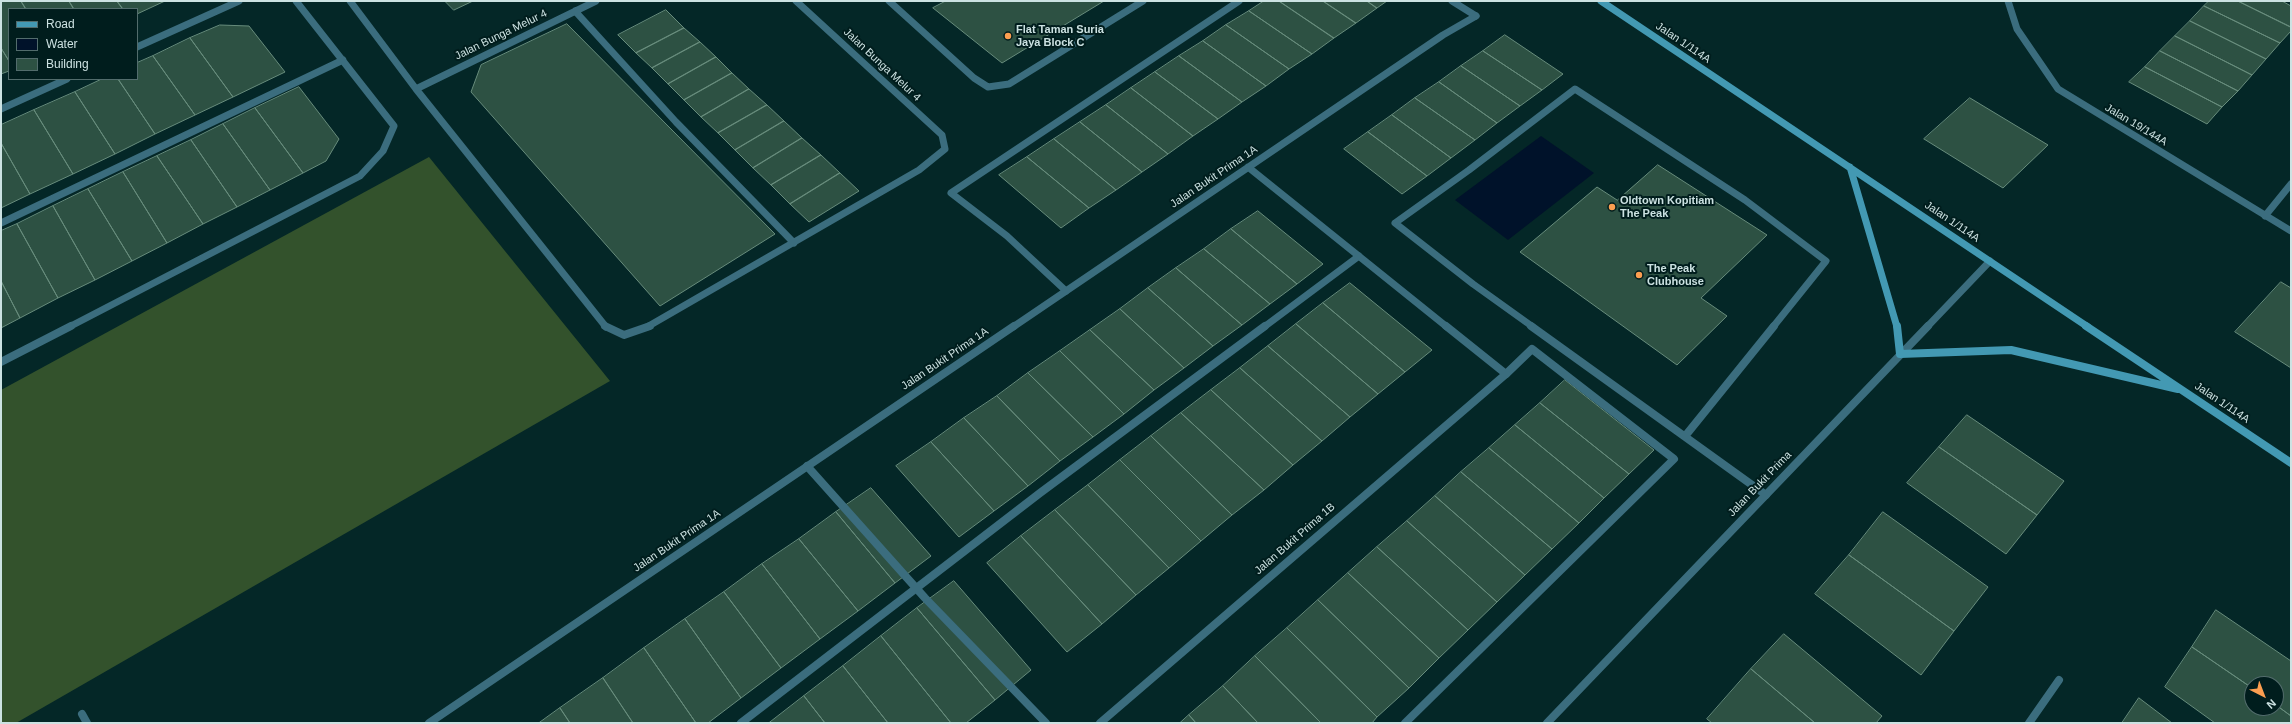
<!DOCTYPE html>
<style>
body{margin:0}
#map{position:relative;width:2292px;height:724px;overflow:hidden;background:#042727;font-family:Arial,sans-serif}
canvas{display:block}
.frame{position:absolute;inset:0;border:2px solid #cce2e2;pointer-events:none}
.legend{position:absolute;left:8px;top:8px;width:130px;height:72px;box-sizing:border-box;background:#001d1d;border:1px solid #526c6c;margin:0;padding:5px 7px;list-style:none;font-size:12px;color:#cce2e2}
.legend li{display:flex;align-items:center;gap:8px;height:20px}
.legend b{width:20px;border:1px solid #526c6c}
.north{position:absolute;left:2244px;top:676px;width:40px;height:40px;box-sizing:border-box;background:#001d1d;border:1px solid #526c6c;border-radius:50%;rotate:138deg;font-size:11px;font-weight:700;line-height:16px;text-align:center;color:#cce2e2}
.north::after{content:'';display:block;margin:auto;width:14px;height:18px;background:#fb9e50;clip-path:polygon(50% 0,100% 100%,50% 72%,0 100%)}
</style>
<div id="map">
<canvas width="2292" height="724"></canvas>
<div class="frame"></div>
<ul class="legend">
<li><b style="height:5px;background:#4399b3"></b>Road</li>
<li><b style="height:11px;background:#00122a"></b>Water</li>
<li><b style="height:11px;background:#2d5143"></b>Building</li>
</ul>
<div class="north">N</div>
</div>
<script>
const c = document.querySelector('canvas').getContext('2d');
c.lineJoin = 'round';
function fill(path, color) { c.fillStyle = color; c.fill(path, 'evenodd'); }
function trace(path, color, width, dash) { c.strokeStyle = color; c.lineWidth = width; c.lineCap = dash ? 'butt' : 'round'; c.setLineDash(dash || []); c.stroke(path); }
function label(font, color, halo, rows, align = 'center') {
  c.font = font + ' Arial,sans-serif'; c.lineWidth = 4; c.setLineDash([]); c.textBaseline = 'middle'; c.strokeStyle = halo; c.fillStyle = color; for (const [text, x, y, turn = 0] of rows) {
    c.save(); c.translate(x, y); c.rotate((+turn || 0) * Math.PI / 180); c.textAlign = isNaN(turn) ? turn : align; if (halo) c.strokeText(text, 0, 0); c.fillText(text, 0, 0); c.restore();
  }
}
const forest = new Path2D(`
 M429 157 610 381 16 723H1V390Z`);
const water = new Path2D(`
 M1541 136 1594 173 1508 240 1455 200Z`);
const building = new Path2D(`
 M21 1 26 9H9V61L1 48V2Z
 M21 1H69L74 9H26Z
 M69 1H117L123 9H74Z
 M117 1H165L137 14V9H123Z
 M445 1H473L454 10Z
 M946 1H1104L1002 63 933 8Z
 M1264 1H1279L1334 38 1312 54 1249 11Z
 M1279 1H1323L1356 23 1334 38Z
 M1323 1H1367L1377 8 1356 23Z
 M1367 1H1387L1377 8Z
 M2209 1H2238L2291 27V31L2280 43 2204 6Z
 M2238 1H2282L2291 6V27Z
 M2204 6 2280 43 2266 59 2190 21Z
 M666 10 684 28 636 53 618 35Z
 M1249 11 1312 54 1289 69 1226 25Z
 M2190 21 2266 59 2252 75 2175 36Z
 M567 24 775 234 660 306 471 92 481 65Z
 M220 25 249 26 285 72 233 97 190 38Z
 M1226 25 1289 69 1266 86 1203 41Z
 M684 28 700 42 652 68 636 53Z
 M1505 35 1563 74 1542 90 1483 51Z
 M2175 36 2252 75 2238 91 2160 51Z
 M190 38 233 97 195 115 153 56Z
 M1203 41 1266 86 1242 102 1179 56Z
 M700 42 716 57 668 84 652 68Z
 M1 48 9 61V71L1 74Z
 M1483 51 1542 90 1520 106 1461 66Z
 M2160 51 2238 91 2222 107 2145 67Z
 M153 56 195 115 155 134 118 79H137V63Z
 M1179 56 1242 102 1218 119 1155 72Z
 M716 57 732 73 684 100 668 84Z
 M1461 66 1520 106 1497 123 1439 82Z
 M2145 67 2222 107 2207 124 2129 82Z
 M1155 72 1218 119 1193 136 1131 88Z
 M732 73 749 89 701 117 684 100Z
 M102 79H118L155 134 115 154 75 92Z
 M1439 82 1497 123 1475 140 1415 98Z
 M299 87 339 139 326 161 303 173 255 108Z
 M1131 88 1193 136 1168 154 1106 105Z
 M749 89 767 105 718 133 701 117Z
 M75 92 115 154 73 174 34 110Z
 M1415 98 1475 140 1451 158 1392 115Z
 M1970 98 2048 145 2003 188 1924 139Z
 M767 105 784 121 735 150 718 133Z
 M1106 105 1168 154 1142 172 1080 122Z
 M255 108 303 173 270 190 223 124Z
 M34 110 73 174 30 194 1 143V125Z
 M1392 115 1451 158 1427 176 1368 132Z
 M784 121 802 138 753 168 735 150Z
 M1080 122 1142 172 1116 190 1054 139Z
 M223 124 270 190 237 207 191 140Z
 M1368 132 1427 176 1402 194 1344 149Z
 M802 138 821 155 771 185 753 168Z
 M1054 139 1116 190 1089 208 1027 157Z
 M191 140 237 207 203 224 157 156Z
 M1 143 30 194 1 208Z
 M821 155 840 173 790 204 771 185Z
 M157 156 203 224 167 243 123 172Z
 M1027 157 1089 208 1061 228 999 175Z
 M1658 165 1767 235 1701 298 1727 316 1677 365 1520 252 1597 187 1617 200Z
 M123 172 167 243 132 261 88 189Z
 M840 173 859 191 809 222 790 204Z
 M88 189 132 261 95 280 53 206Z
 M53 206 95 280 58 298 17 224Z
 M1258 211 1323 264 1297 284 1231 229Z
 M17 224 58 298 20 318 1 281V231Z
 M1231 229 1297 284 1270 304 1204 249Z
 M1204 249 1270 304 1242 325 1176 268Z
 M1176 268 1242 325 1213 346 1148 288Z
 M1 281 20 318 1 328Z
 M2281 282 2291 288V368L2235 332Z
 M1350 283 1432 350 1405 372 1323 303Z
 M1148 288 1213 346 1184 368 1120 309Z
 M1323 303 1405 372 1378 394 1296 324Z
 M1120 309 1184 368 1154 390 1090 330Z
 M1296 324 1378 394 1350 417 1268 346Z
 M1090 330 1154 390 1124 414 1060 351Z
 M1268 346 1350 417 1322 441 1240 368Z
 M1060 351 1124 414 1093 437 1028 373Z
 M1240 368 1322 441 1293 465 1211 390Z
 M1028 373 1093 437 1060 461 997 396Z
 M1565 380 1654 450 1629 474 1540 403Z
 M1211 390 1293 465 1264 490 1181 413Z
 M997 396 1060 461 1028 486 964 418Z
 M1540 403 1629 474 1604 498 1515 425Z
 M1181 413 1264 490 1232 515 1151 436Z
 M1967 415 2064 481 2037 515 1939 447Z
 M964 418 1028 486 994 511 931 442Z
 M1515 425 1604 498 1579 523 1489 448Z
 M1151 436 1232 515 1201 541 1120 460Z
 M931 442 994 511 959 537 896 466Z
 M1939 447 2037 515 2006 554 1907 483Z
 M1489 448 1579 523 1552 549 1461 472Z
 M1120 460 1201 541 1169 568 1088 485Z
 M1461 472 1552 549 1525 575 1435 496Z
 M1088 485 1169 568 1136 595 1055 510Z
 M871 488 931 556 895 583 836 512Z
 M1435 496 1525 575 1497 602 1407 521Z
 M1055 510 1136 595 1102 624 1021 536Z
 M836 512 895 583 858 611 799 539Z
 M1883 512 1988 587 1954 631 1849 555Z
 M1407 521 1497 602 1468 630 1377 547Z
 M1021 536 1102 624 1067 652 987 563Z
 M799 539 858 611 820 639 762 564Z
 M1377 547 1468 630 1439 658 1348 573Z
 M1849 555 1954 631 1921 675 1815 594Z
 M762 564 820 639 781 668 724 592Z
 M1348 573 1439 658 1409 688 1318 600Z
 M954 581 1031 670 995 700 917 608Z
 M724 592 781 668 741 698 685 619Z
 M1318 600 1409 688 1377 717 1287 628Z
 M917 608 995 700 966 723H951L881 636Z
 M2216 610 2291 661V716L2276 705V684H2252V688L2192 647Z
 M685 619 741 698 708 723H696L644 648Z
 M1287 628 1377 717 1372 723H1321L1255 656Z
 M1784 634 1882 716 1876 723H1815L1751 669Z
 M881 636 951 723H888L843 666Z
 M2192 647 2252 688V708H2276V705L2291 716V723H2215L2165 687Z
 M644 648 696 723H633L603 678Z
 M1255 656 1321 723H1258L1223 686Z
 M843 666 888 723H825L804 696Z
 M1751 669 1815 723H1712L1707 719Z
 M603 678 633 723H570L560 708Z
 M1223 686 1258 723H1196L1189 715Z
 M804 696 825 723H769Z
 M2139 698 2172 723H2122Z
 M560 708 570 723H539Z
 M1189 715 1196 723H1180Z`);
const laneFar1 = new Path2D(`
 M350 1 416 89 606 327
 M889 1 974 78 988 87 1009 84 1143 1
 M1452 1 1476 16
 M575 11 676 122 794 243
 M416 89 596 1
 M1 223 343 60
 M1066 291 1007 236 951 193 1239 1
 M69 327 360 176 383 151 394 126 296 1
 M647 327 919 170 945 149 942 135 796 1
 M1264 327 1359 256
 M1533 327 1473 284 1395 223 1469 170 1575 89 1745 200 1826 261 1773 327`);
const lane = new Path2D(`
 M605 326 624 335 650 326
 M1531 326 1766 495
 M1 362 71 326
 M1686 435 1774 326
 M807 466 925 598 1046 723
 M741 723 1040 493 1265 326
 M1405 723 1674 459 1532 349 1506 374`);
const streetFar1 = new Path2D(`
 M2008 1 2017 29 2058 89 2291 231
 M137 47 239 1
 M1 109 67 79
 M1248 167 1447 327
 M2265 216 2291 184
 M1013 327 1443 35 1476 16
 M1927 327 1990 261`);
const street = new Path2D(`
 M82 714 87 723
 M429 723 1014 326
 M1100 723 1506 374 1446 326
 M1547 723 1928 326
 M2029 723 2059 680`);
const secondaryFar1 = new Path2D(`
 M1601 1 2088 327
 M1850 167 1897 327`);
const secondary = new Path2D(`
 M1897 326 1900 354 2011 350 2178 389
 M2086 326 2291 463`);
const markers = [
 [1008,36,4,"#fb9e50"],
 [1612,207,4,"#fb9e50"],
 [1639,275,4,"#fb9e50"]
];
const poiNames = [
 ["Flat Taman Suria",1016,30],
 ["Jaya Block C",1016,43],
 ["Oldtown Kopitiam",1620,201],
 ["The Peak",1620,214],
 ["The Peak",1647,269],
 ["Clubhouse",1647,282]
];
const streetNames = [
 ["Jalan Bunga Melur 4",501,35,-26],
 ["Jalan 1/114A",1683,43,34],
 ["Jalan Bunga Melur 4",882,65,43],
 ["Jalan 19/144A",2136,125,31],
 ["Jalan Bukit Prima 1A",1214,177,-34],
 ["Jalan 1/114A",1952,222,34],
 ["Jalan Bukit Prima 1A",945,359,-34],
 ["Jalan 1/114A",2222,403,34],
 ["Jalan Bukit Prima",1760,484,-46],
 ["Jalan Bukit Prima 1B",1295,539,-41],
 ["Jalan Bukit Prima 1A",677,541,-34]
];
fill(forest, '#33522c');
fill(water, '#00122a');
fill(building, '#2d5143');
trace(building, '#678c7c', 1);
trace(laneFar1, '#3b6d7e', 7);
trace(lane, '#3b6d7e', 8);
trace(streetFar1, '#3b6d7e', 7);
trace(street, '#3b6d7e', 8);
trace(secondaryFar1, '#4399b3', 7);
trace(secondary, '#4399b3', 8);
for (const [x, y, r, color] of markers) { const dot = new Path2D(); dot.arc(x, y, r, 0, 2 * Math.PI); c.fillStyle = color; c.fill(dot); trace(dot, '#001d1d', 1.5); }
label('bold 11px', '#cce2e2', '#001d1d', poiNames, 'left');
label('11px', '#cce2e2', '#001d1d', streetNames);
</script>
